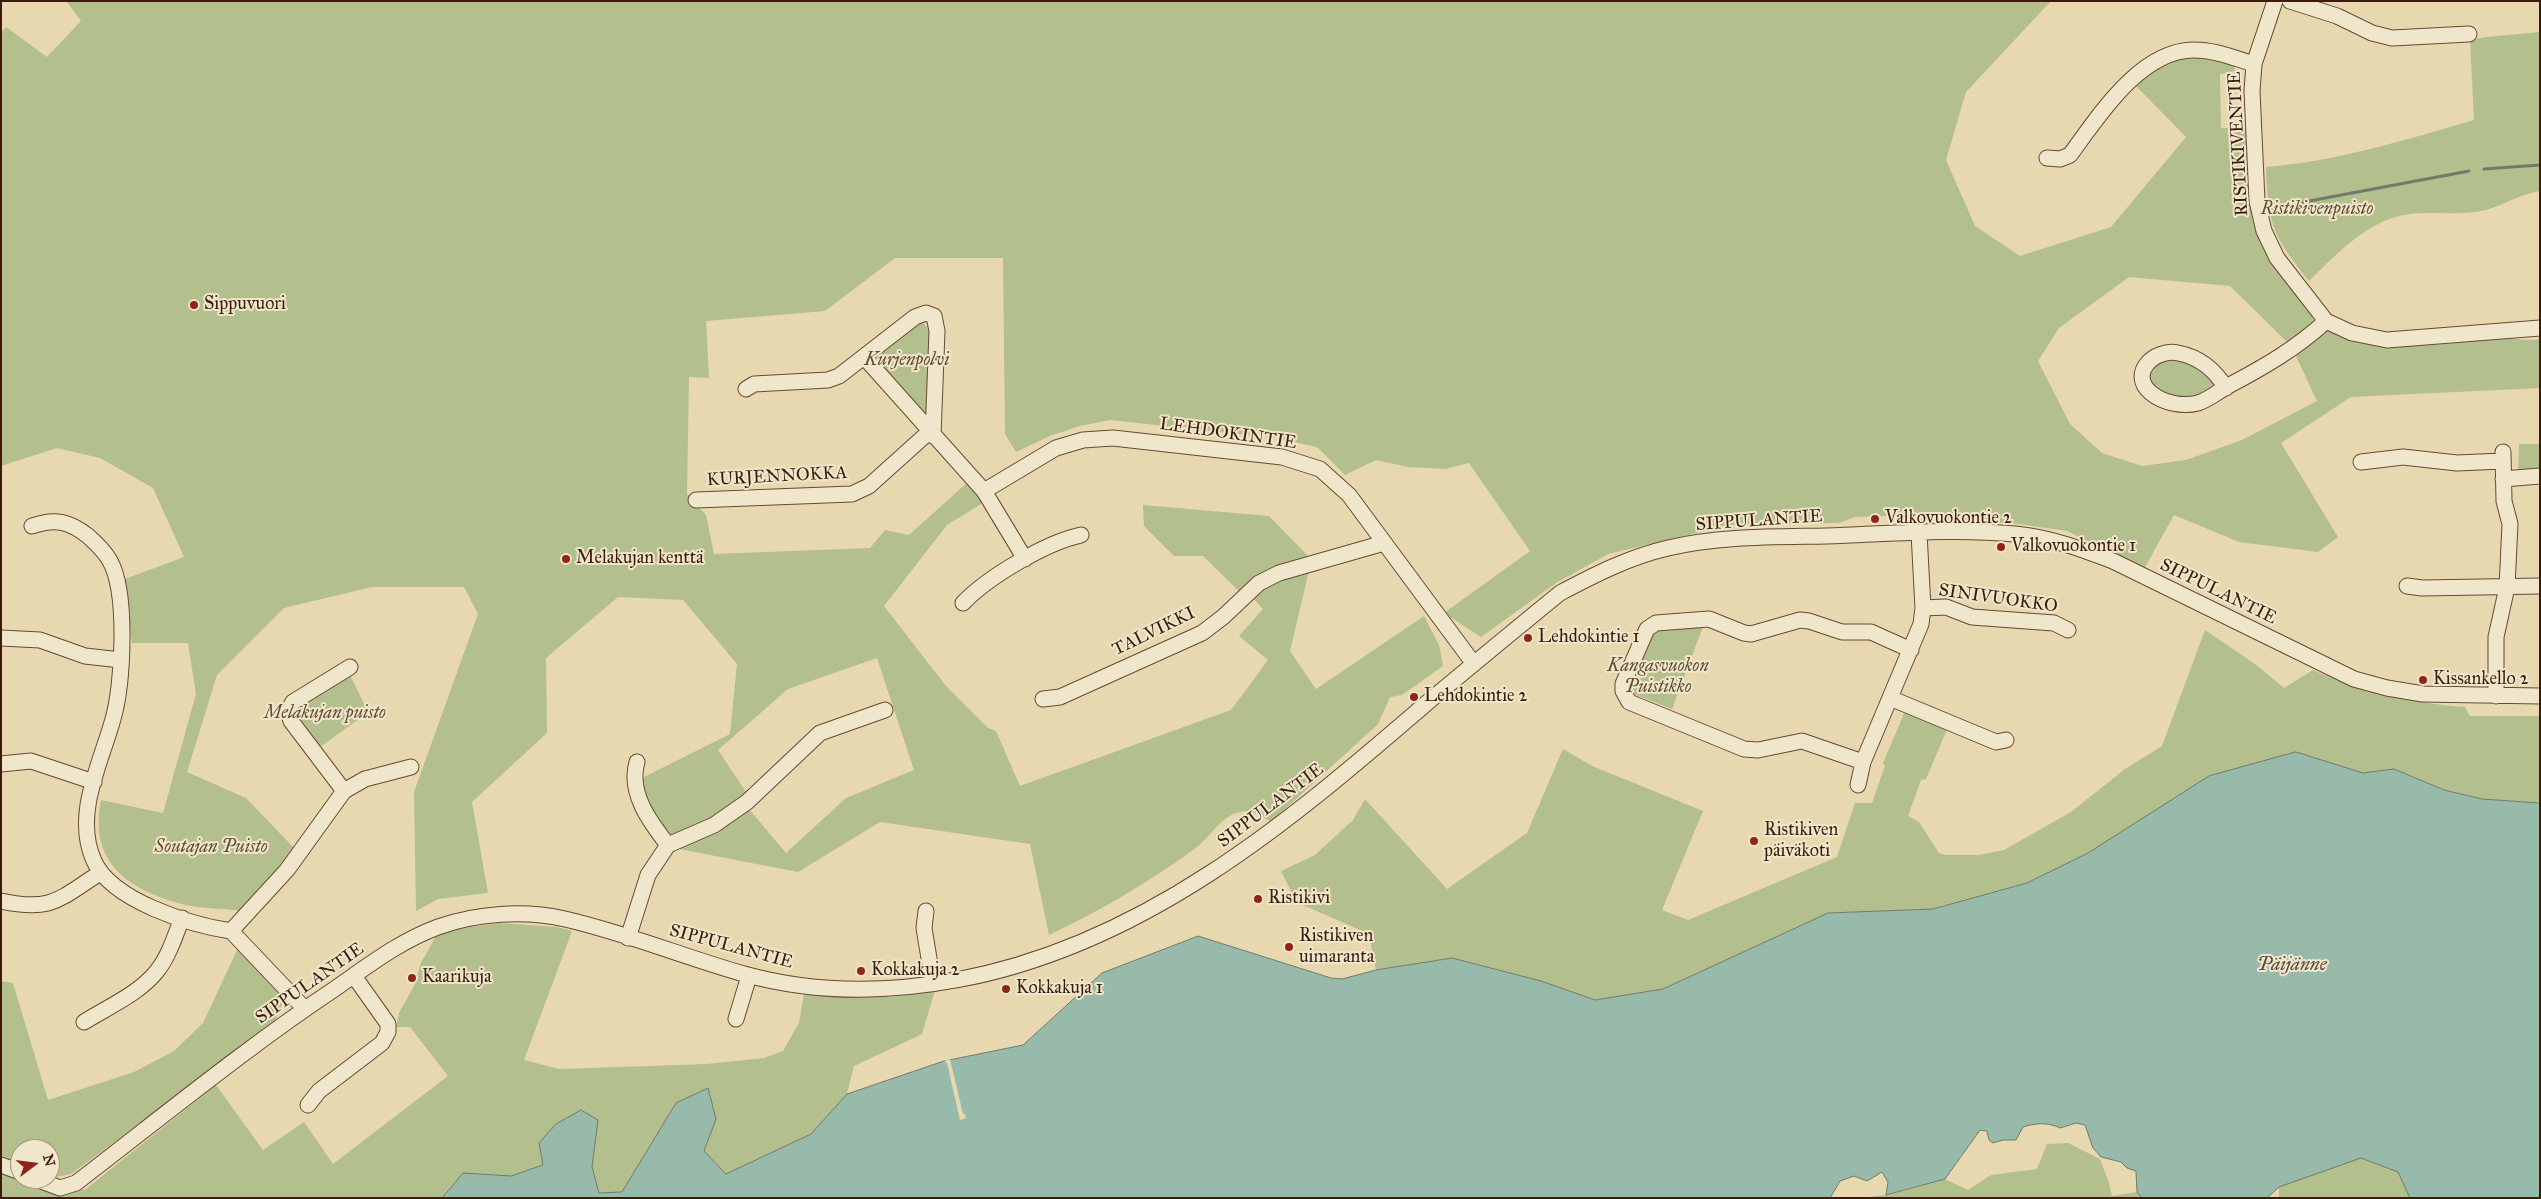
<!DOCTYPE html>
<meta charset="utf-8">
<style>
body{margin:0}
#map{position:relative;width:2541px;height:1199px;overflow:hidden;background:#e8d8af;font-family:"IM FELL Great Primer",serif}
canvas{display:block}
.frame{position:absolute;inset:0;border:2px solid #3c1b0b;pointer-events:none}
.north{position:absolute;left:10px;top:1139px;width:50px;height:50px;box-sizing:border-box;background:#f0e6cb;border:1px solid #a8957e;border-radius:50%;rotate:75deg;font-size:14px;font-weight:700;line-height:20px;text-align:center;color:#3c1b0b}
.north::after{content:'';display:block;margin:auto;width:18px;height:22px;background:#8f2418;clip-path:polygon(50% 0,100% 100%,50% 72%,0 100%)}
</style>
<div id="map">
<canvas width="2541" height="1199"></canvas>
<div class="frame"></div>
<div class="north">N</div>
</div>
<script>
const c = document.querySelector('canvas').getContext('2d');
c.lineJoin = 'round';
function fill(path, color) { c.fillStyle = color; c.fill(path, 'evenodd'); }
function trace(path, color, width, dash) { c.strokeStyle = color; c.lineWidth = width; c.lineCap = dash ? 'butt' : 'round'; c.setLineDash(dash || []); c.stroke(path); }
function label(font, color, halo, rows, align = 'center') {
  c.font = font + ' "IM FELL Great Primer",serif'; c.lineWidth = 4; c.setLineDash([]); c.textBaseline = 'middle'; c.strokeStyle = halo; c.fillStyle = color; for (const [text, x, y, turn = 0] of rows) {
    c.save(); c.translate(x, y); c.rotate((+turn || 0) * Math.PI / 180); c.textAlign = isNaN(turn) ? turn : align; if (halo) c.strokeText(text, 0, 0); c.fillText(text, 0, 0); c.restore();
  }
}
const green = new Path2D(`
 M66 1H2051L1966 92 1946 160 1975 226 2020 256 2111 227 2186 137 2135 85C2175 50 2185 53 2234 64L2235 71 2220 74 2221 128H2247L2252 214 2267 253 2311 312 2314 323 2290 345 2230 286 2129 277 2059 328 2038 361 2070 424 2102 453 2142 466 2186 460 2242 440 2317 401 2295 354 2328 330C2387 334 2446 341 2505 338 2518 338 2525 342 2540 339V388L2351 397 2281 443 2338 537 2318 552 2239 542 2174 515 2144 569 2067 531 2011 523 1912 520 1887 516 1855 517 1839 523 1730 525 1608 554 1556 583 1481 637 1444 613 1530 551 1469 463 1445 469 1408 467 1376 460 1345 475 1317 447 1274 438 1110 420 1080 426 1050 436 1016 452 1005 434 1003 258H895L825 311 706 321 709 378 689 377 687 495H698L700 509 706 515 714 554 870 548 885 530 909 535 969 481 986 501 947 525 884 606 946 686 988 728 996 731 1020 786 1231 710 1268 660 1239 636 1263 609 1252 597C1268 582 1288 577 1309 571L1290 651 1316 689 1424 616 1439 645 1443 666 1402 695 1390 697 1378 724 1271 822C1260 815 1250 808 1236 813 1219 819 1208 840 1193 850 1147 883 1100 911 1049 935L1030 844 880 822 798 872 674 848 748 808 786 853 846 798 914 770 877 658 788 689 718 750 748 795 712 820 669 836 648 806 640 779 730 734 737 664 683 600 618 597 546 658 547 733 472 802 488 893 438 899 416 911 414 792 478 614 464 587H372L284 608 217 675 187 772 246 798 295 849 240 911C222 908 203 909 186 905 130 891 88 864 101 800L163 813 196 694 188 643H132L125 579 184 557 153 488 100 458 57 448 1 466V33L6 27 47 57 81 21Z
 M2540 32V191C2520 194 2504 205 2486 210 2463 216 2433 211 2409 214 2367 220 2337 254 2309 281 2273 236 2268 225 2266 167 2338 161 2405 140 2474 120L2470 40 2486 37Z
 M917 323H923L932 332 928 414 923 416 876 362V356Z
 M2164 356 2199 366 2218 386 2192 400 2161 393 2149 382 2148 370Z
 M2519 444H2540V474L2518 475Z
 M1143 505 1269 516 1311 559 1240 592 1203 556H1174L1144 526Z
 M1704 624 1672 709 1631 693 1629 688 1653 631Z
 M2205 630 2255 664 2284 688 2313 670C2364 692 2411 703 2465 707L2470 716H2540V803L2482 799 2444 790 2394 769 2363 773 2296 753 2027 883 1933 909 1828 913 1663 989 1595 1000 1541 981 1452 958 1376 970 1369 934 1296 902 1281 871 1315 855 1353 820 1365 799 1447 889 1527 833 1563 749 1592 766 1703 811 1662 910 1688 920 1837 857 1855 803H1872L1885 766 1883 763 1906 709 1948 727 1926 779 1921 780 1908 816 1919 822 1939 853 1945 855H1979L2004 850 2071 812 2125 769 2162 746Z
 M348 671 370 716 359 719 316 750 294 719 296 705Z
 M499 923 557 927 572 931 524 1060 559 1069 707 1064 764 1058 783 1051 799 1023 804 994 890 997 935 991 922 1034 854 1066 847 1094 811 1134 726 1174 704 1151 716 1119 676 1103 622 1192 599 1193 592 1167 598 1120 543 1165 511 1176 463 1173 442 1198H1V1173L59 1196 86 1189 216 1085 263 1150 304 1122 333 1164 448 1076 410 1027H396L399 1013 415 984 421 963 436 936 456 929Z
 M238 948 285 998 273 1026 71 1174 56 1177 50 1174V1149H20V1163L1 1156V981L13 983 48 1100 134 1072 174 1051 203 1023Z
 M2068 1143 2100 1159 2109 1183 2112 1196 2137 1192 2142 1198H1862L1892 1194 1945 1179 1968 1190 1991 1175 2037 1169 2047 1144Z
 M2361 1158 2398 1172 2410 1198H2279V1187Z`);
const water = new Path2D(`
 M2296 752 2363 773 2394 769 2444 790 2482 799 2540 803V1198H2410L2398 1172 2361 1158 2279 1187 2267 1198H2142L2137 1192 2136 1171 2127 1168 2121 1162 2101 1157 2093 1148 2085 1125 2076 1123 2060 1128C2048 1122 2035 1123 2023 1127L2016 1140H2003L1993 1143 1989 1140 1987 1131 1980 1130 1945 1179 1886 1195 1888 1182 1882 1172 1867 1181 1854 1176 1840 1181 1830 1198H442L463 1173 511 1176 543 1165 539 1143 556 1124 581 1110 598 1120 592 1167 599 1193 622 1192 676 1103 708 1088 716 1119 704 1151 726 1174 811 1134 847 1094 944 1061 1023 1045 1102 973 1198 936 1331 978 1342 979 1376 970 1452 958 1541 981 1595 1000 1663 989 1828 913 1933 909 2027 883 2088 853 2209 776Z`);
const pier = new Path2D(`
 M950 1059 963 1114H965L966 1118 960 1120 947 1063 944 1061Z`);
const stream = new Path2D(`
 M2484 169 2540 165
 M2272 208 2469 171`);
const minor = new Path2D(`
 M2275 1 2254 64 2252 91 2257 201 2264 231 2277 258 2326 321 2352 333 2387 340 2540 328
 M2290 1 2337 16 2372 33 2392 38 2469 34
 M2047 158 2060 159 2070 155C2098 117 2140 50 2194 50 2215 50 2234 58 2254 64
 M865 358 984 491 1025 559
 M2226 388C2215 370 2199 357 2178 353 2154 348 2128 374 2151 393 2163 403 2183 407 2198 403 2208 400 2219 391 2228 386 2264 367 2297 348 2326 321
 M746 389 754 384 828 380 839 376 915 317 926 313 934 316 937 331 933 436
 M2361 462 2403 457 2457 463 2503 461
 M2503 479 2540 476
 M984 491 1056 448 1083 440 1113 438 1282 457 1320 469 1349 495 1474 664
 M696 500 852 494 869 486 929 432
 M32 526C55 518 69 521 88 536 96 543 105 552 110 561 128 593 123 684 113 719 101 763 73 815 94 861 112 901 191 925 231 931L305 1009
 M2407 586 2422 588 2540 586
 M963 603C988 577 1045 543 1081 535
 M1923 608 1946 607 1972 617 2054 623 2068 630
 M1 638 40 640 85 656 121 660
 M2496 696V637L2507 587 2510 524 2504 501 2503 452
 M1890 698 1996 742 2006 740
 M1043 699 1060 697 1202 633 1223 617 1259 583 1279 573 1384 543
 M637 762C628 793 650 822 668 845
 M1863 762 1802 741 1758 750 1744 749 1629 702 1623 691V684L1647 629 1656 623 1709 619 1744 633 1751 634 1800 620 1809 621 1842 632H1871L1911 650
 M1 764 31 761 94 782
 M1858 785 1863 762 1921 624 1923 608 1919 533
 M344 791 291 721 288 711 293 702 350 667
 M1 901C52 912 59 899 100 873
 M926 911 924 928 933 983
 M231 931 287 870 344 791 365 779 411 767
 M628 938 648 875 668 845 714 825 747 802 820 733 885 710
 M736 1019 749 976
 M84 1022C108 1007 140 993 157 971 169 956 175 936 182 918
 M308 1105 319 1091 382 1043 388 1032V1024L354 976
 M1 1165 20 1172
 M36 1179 60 1188 76 1183C162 1117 246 1048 336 988 369 965 400 941 438 927 477 913 524 910 565 919 626 933 684 957 744 974 812 993 886 993 956 980 1143 946 1289 822 1428 702 1472 665 1516 629 1560 593 1594 575 1629 557 1668 548 1719 536 1773 537 1826 536 1888 534 1953 528 2015 534 2049 537 2081 549 2113 561L2354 679 2387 688 2423 694 2540 696`);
const markers = [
 [194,305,5,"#8f2418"],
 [1875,519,5,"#8f2418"],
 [2001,547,5,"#8f2418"],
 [566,559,5,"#8f2418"],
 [1528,638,5,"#8f2418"],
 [2423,680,5,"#8f2418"],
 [1414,697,5,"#8f2418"],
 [1754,841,5,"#8f2418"],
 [1258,899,5,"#8f2418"],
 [1289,947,5,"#8f2418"],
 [861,971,5,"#8f2418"],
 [412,978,5,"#8f2418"],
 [1006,989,5,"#8f2418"]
];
const streetNames = [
 ["RISTIKIVENTIE",2239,144,-93],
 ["LEHDOKINTIE",1228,434,8],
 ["KURJENNOKKA",777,477,-3],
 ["SIPPULANTIE",1759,521,-4],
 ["SIPPULANTIE",2218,592,26],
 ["SINIVUOKKO",1998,599,8],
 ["TALVIKKI",1154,632,-26],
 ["SIPPULANTIE",1271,806,-37],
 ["SIPPULANTIE",731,947,15],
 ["SIPPULANTIE",310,984,-35]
];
const parkNames = [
 ["Ristikivenpuisto",2317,210],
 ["Kurjenpolvi",907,361],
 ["Kangasvuokon",1658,667],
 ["Puistikko",1658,688],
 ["Melakujan puisto",325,714],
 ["Soutajan Puisto",211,848]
];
const poiNames = [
 ["Sippuvuori",204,305],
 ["Valkovuokontie 2",1885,519],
 ["Valkovuokontie 1",2011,547],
 ["Melakujan kenttä",576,559],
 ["Lehdokintie 1",1538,638],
 ["Kissankello 2",2433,680],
 ["Lehdokintie 2",1424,697],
 ["Ristikiven",1764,831],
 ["päiväkoti",1764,852],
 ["Ristikivi",1268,899],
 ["Ristikiven",1299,937],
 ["uimaranta",1299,958],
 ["Kokkakuja 2",871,971],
 ["Kaarikuja",422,978],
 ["Kokkakuja 1",1016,989]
];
const waterNames = [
 ["Päijänne",2292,965]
];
fill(green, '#b3bf8c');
fill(water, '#97baab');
trace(water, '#737a6b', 1);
fill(pier, '#e8d8af');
trace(stream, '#737a6b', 3);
trace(minor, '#674a34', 17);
trace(minor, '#f0e6cb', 15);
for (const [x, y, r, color] of markers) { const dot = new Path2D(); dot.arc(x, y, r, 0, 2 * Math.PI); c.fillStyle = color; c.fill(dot); trace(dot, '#f0e6cb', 2); }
label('18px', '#3c1b0b', '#f0e6cb', streetNames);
label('italic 18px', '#604c32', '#f0e6cb', parkNames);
label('18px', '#3c1b0b', '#f0e6cb', poiNames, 'left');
label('italic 19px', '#574b3b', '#f0e6cb', waterNames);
</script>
